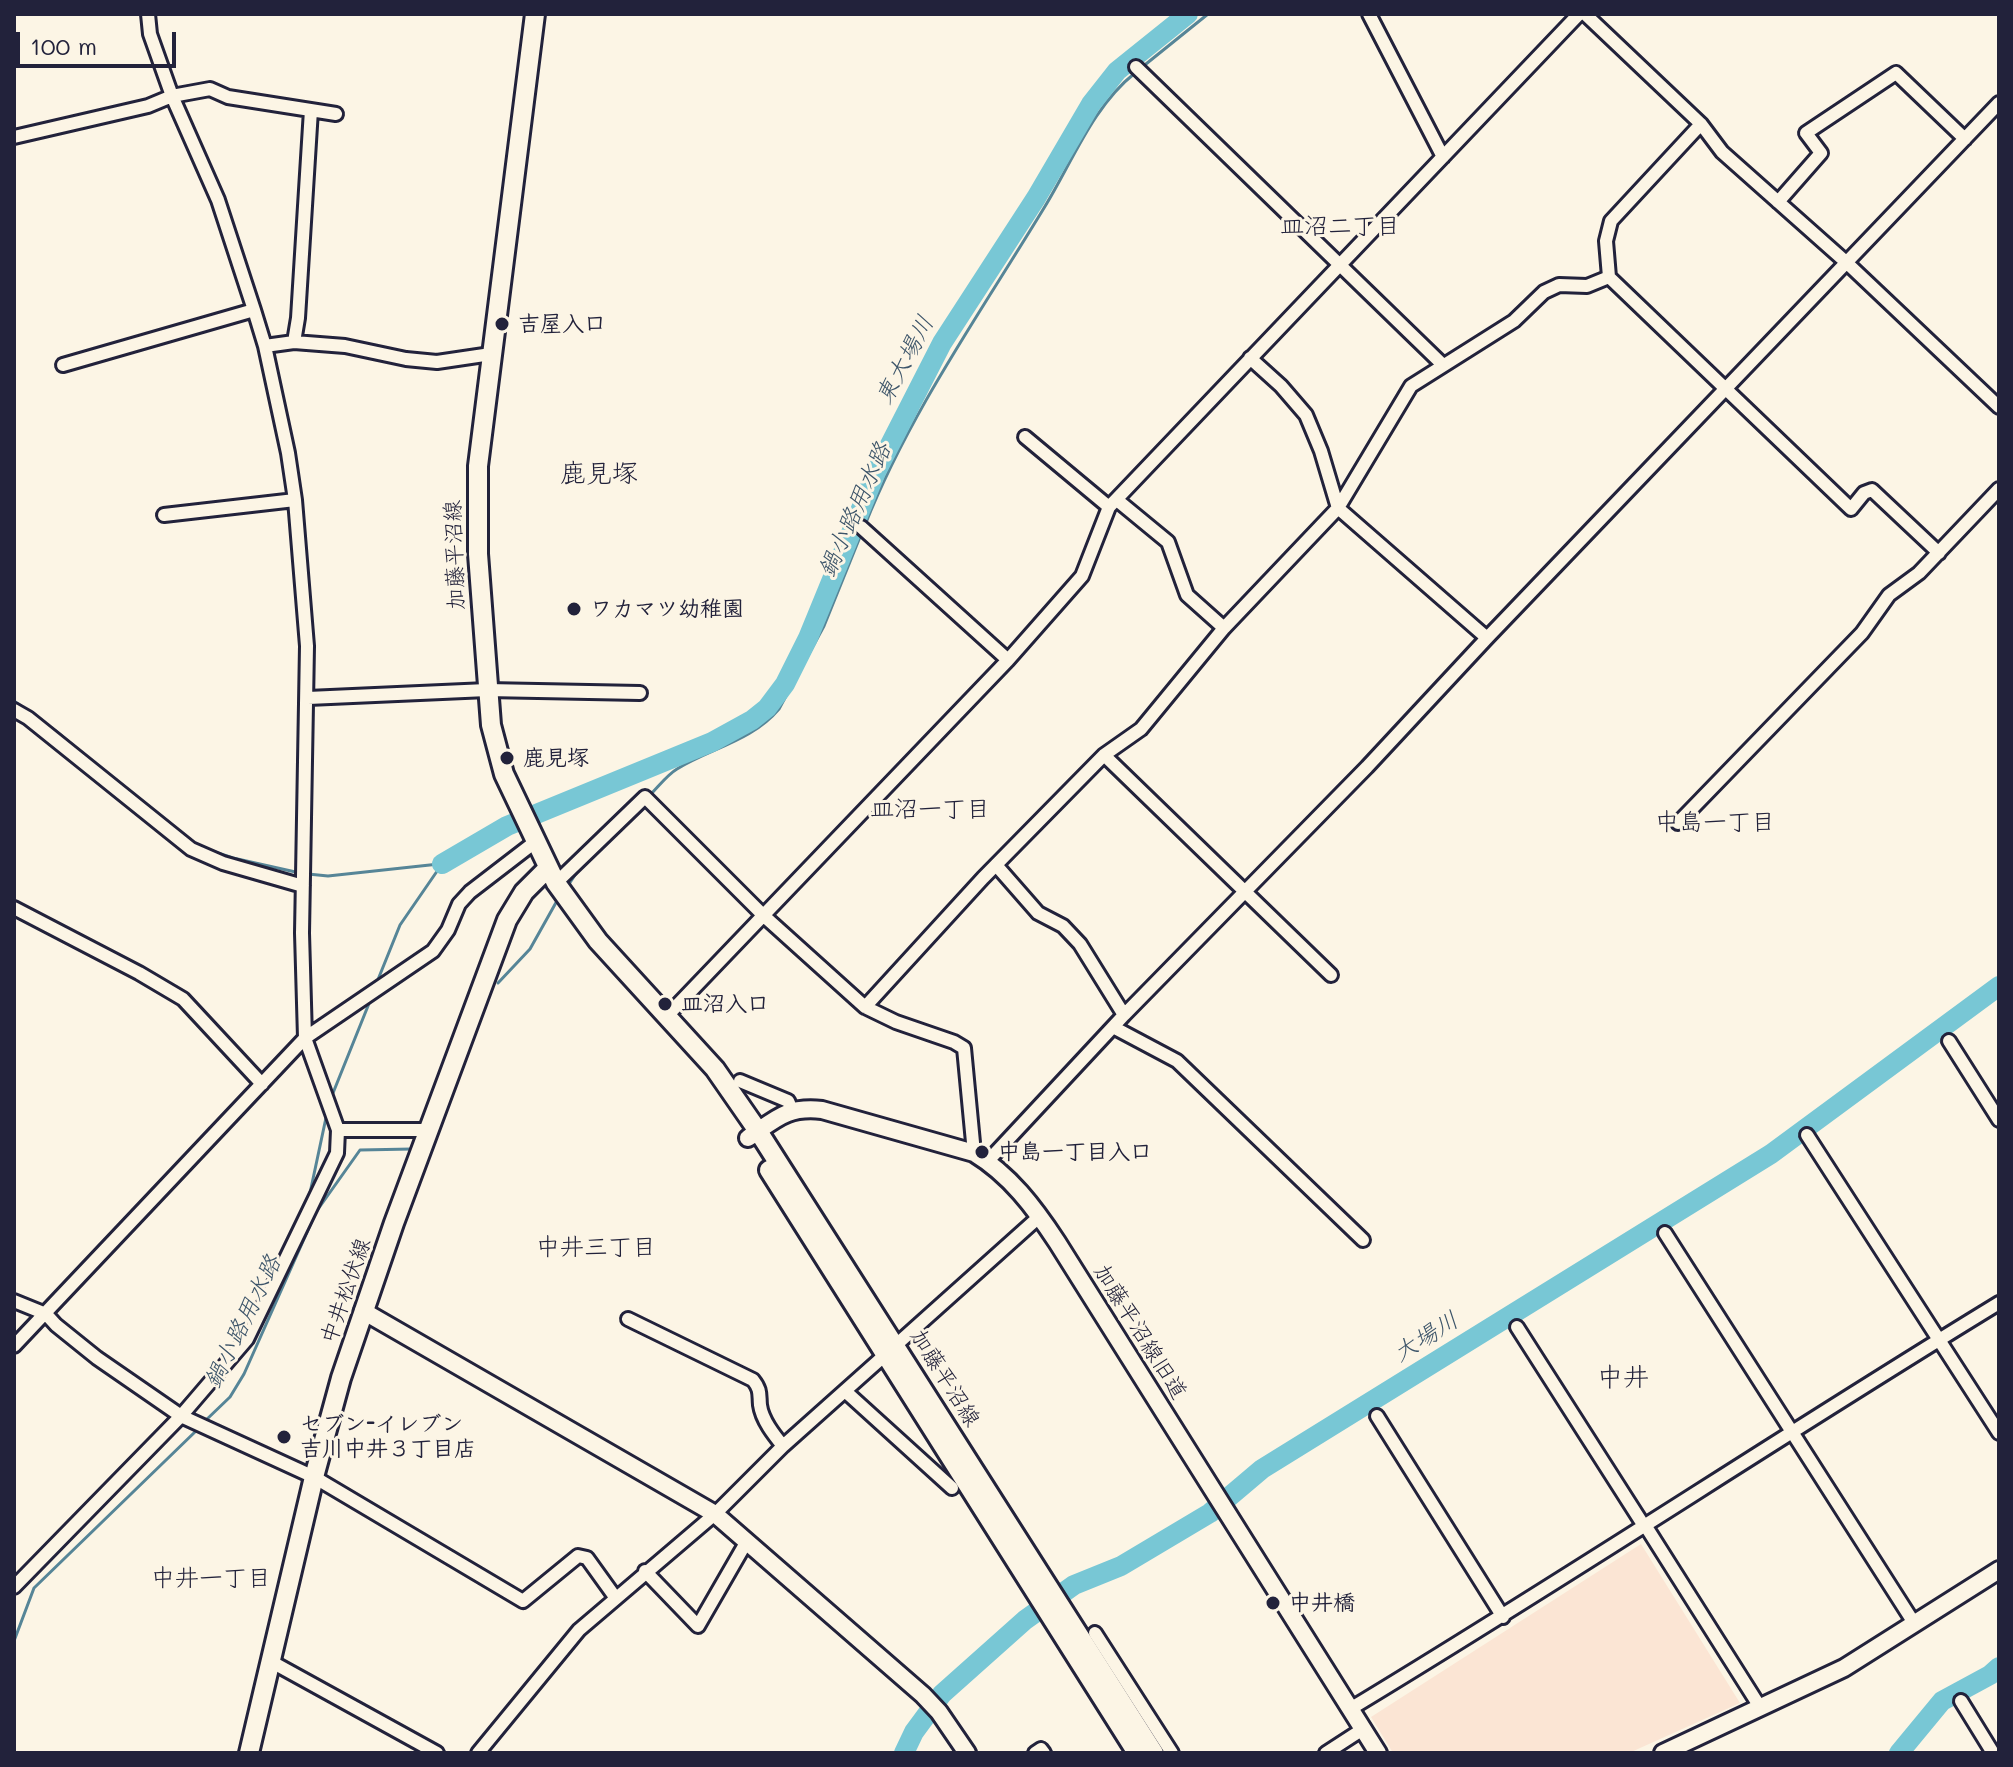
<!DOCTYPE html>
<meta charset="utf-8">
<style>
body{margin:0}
#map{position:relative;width:2013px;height:1767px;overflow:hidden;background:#fcf5e5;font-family:Mali,sans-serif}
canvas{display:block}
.frame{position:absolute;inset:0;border:16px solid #22223b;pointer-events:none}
.scale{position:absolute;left:16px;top:32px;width:160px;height:36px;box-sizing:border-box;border:4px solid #22223b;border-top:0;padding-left:10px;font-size:24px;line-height:28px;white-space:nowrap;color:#22223b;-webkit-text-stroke:6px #fcf5e5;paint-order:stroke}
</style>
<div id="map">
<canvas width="2013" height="1767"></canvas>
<div class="frame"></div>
<div class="scale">100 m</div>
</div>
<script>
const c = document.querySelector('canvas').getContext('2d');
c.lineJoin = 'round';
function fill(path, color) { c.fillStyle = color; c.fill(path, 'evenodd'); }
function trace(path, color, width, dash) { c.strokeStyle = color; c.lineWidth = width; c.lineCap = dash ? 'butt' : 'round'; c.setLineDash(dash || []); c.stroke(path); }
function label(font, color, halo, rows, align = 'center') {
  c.font = font + ' Mali,"Klee One",sans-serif'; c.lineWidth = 6; c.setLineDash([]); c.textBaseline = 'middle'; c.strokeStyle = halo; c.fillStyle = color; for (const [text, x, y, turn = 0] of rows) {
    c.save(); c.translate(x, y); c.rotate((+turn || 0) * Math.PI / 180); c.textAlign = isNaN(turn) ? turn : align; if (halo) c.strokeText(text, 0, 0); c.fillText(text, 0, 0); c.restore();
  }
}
const built = new Path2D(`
 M1641 1544 1740 1703 1629 1753H1393L1371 1717Z`);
const stream = new Path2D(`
 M1141 68 1208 14
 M865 525C910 412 981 312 1044 208 1072 163 1092 107 1135 73
 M14 701 57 732 130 793
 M650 795C659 786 667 775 677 769 711 748 752 741 779 709L824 626 862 532
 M136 797 196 845
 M203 848 233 858 300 873
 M308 874 328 876 439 864
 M567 887 581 866
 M377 982 400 925 442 864
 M498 983 530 949 558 899
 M331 1098 370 1001
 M298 1221 310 1193 327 1113
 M237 1342 253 1314
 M178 1408 206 1378
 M205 1421 230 1397 244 1374 316 1212 360 1150 412 1149
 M157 1432 173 1413
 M14 1641 34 1588 197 1430`);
const river = new Path2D(`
 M442 864 507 826 712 742 752 720 767 708 785 684 808 638 876 472 942 343 1036 198 1091 104 1117 71 1188 14
 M904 1753 914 1732 942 1694 1025 1620 1074 1585 1121 1566 1210 1513 1262 1469 1771 1154 1999 986
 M1899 1753 1942 1701 1990 1675 1999 1667`);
const minor = new Path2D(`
 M148 14 150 34 172 96 218 200 254 310 265 346 288 453 295 500 307 646 302 933 305 1038 338 1130H430
 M1369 14 1443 157
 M1585 14 1701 124 1722 152 1847 263 1999 407
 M1136 67 1443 365
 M1701 124 1611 221 1606 241 1609 277 1851 509 1864 493 1872 490 1939 553
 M14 137 148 106 172 96 210 89 228 97 336 114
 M1778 202 1821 153 1806 133 1896 73 1965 139
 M294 342 298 318 311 110
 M265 346 294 342 345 346 406 359 437 362 491 354
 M1250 358 1281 386 1306 415 1321 451 1338 508 1487 638
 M63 365 254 310
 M1025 437 1109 507
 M1117 500 1168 542 1187 595 1224 628
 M164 515 295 500
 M861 527 1008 660
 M308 698 487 690 640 693
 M14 710 28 718 191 849 223 863 303 886
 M1104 755 1331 975
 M1678 823 1862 633 1889 595 1919 573 1999 489
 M996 865 1038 913 1063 926 1080 944 1124 1015
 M556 883 645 797 764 916 865 1007 896 1022 954 1042 964 1048 974 1153
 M14 908 139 973 183 999 262 1084
 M865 1007 983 878 1104 755 1141 729 1224 628 1338 508 1411 386 1514 321 1544 292 1559 285 1587 286 1609 277
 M666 1017 1008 660 1082 576 1109 507 1579 14
 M1113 1027 1177 1061 1363 1240
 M1949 1041 1999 1120
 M740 1081 788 1101 792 1110
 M1807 1135 1999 1433
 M988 1161 1124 1015 1367 767 1487 638 1999 103
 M1665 1233 1914 1623
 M14 1301 46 1314 56 1325 97 1358 181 1416 314 1477 523 1601 578 1556 587 1558 615 1597
 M628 1319 753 1380C761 1390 759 1394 760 1405 762 1420 774 1435 783 1446
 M1517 1327 1644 1526
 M896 1345 1040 1216
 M14 1346 305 1038 433 951 448 930 459 904 470 892 535 842
 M845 1391 952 1488
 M1377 1416 1503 1617
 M1645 1525 1760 1707
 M645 1571 698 1626 747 1541
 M14 1587 181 1416 247 1339 337 1153 338 1130
 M1095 1633 1172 1753
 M270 1661 437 1753
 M1961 1701 1993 1753
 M1350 1709C1569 1577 1781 1436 1999 1303
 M478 1753 579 1630 715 1514 783 1446 885 1355
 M1035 1753 1041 1749 1044 1753
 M1326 1753 1363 1729`);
const tertiary = new Path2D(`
 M748 1138C776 1119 787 1106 822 1110L974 1153C1010 1175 1034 1207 1057 1242L1378 1753
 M363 1311 715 1514 923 1695 939 1712 967 1753
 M1663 1753 1844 1668 1999 1570`);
const secondary = new Path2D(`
 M535 14 478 466V554L491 725 504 774 556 883 598 941 715 1069 758 1131 1154 1753
 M769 1170 1137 1753
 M249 1753 314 1477 341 1378 394 1223 507 920 524 892 548 868`);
const markers = [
 [502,324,8,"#22223b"],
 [574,609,8,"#22223b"],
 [507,758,8,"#22223b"],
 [665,1004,8,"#22223b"],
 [982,1152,8,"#22223b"],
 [284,1437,8,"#22223b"],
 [1273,1603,8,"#22223b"]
];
const poiNames = [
 ["吉屋入口",518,324],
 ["ワカマツ幼稚園",590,609],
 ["鹿見塚",523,758],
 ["皿沼入口",681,1004],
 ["中島一丁目入口",998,1152],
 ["セブン-イレブン",300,1424],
 ["吉川中井３丁目店",300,1449],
 ["中井橋",1289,1603]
];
const streetNames = [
 ["加藤平沼線",455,555,-92],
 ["中井松伏線",346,1291,-71],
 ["加藤平沼線旧道",1140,1332,58],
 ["加藤平沼線",945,1378,58]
];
const neighbourhoodNames = [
 ["皿沼二丁目",1340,227],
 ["皿沼一丁目",930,810],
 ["中島一丁目",1715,823],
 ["中井三丁目",596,1248],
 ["中井一丁目",211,1579]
];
const waterNames = [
 ["東大場川",905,360,-62],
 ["鍋小路用水路",855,510,-66],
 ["鍋小路用水路",243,1322,-64],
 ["大場川",1426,1337,-32]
];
const quarterNames = [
 ["鹿見塚",599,474],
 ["中井",1623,1378]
];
fill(built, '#fbe5d4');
trace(stream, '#568597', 3);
trace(river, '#78c7d5', 20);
trace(minor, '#22223b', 18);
trace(tertiary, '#22223b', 22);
trace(secondary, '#22223b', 24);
trace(minor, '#fcf5e5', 12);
trace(tertiary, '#fcf5e5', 16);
trace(secondary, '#fcf5e5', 18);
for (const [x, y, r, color] of markers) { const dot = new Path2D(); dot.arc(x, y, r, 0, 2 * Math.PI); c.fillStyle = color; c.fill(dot); trace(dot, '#fcf5e5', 3); }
label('bold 22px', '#22223b', '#fcf5e5', poiNames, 'left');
label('22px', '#22223b', '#fcf5e5', streetNames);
label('24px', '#22223b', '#fcf5e5', neighbourhoodNames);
label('italic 24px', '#3c5469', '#fcf5e5', waterNames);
label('26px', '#22223b', '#fcf5e5', quarterNames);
</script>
